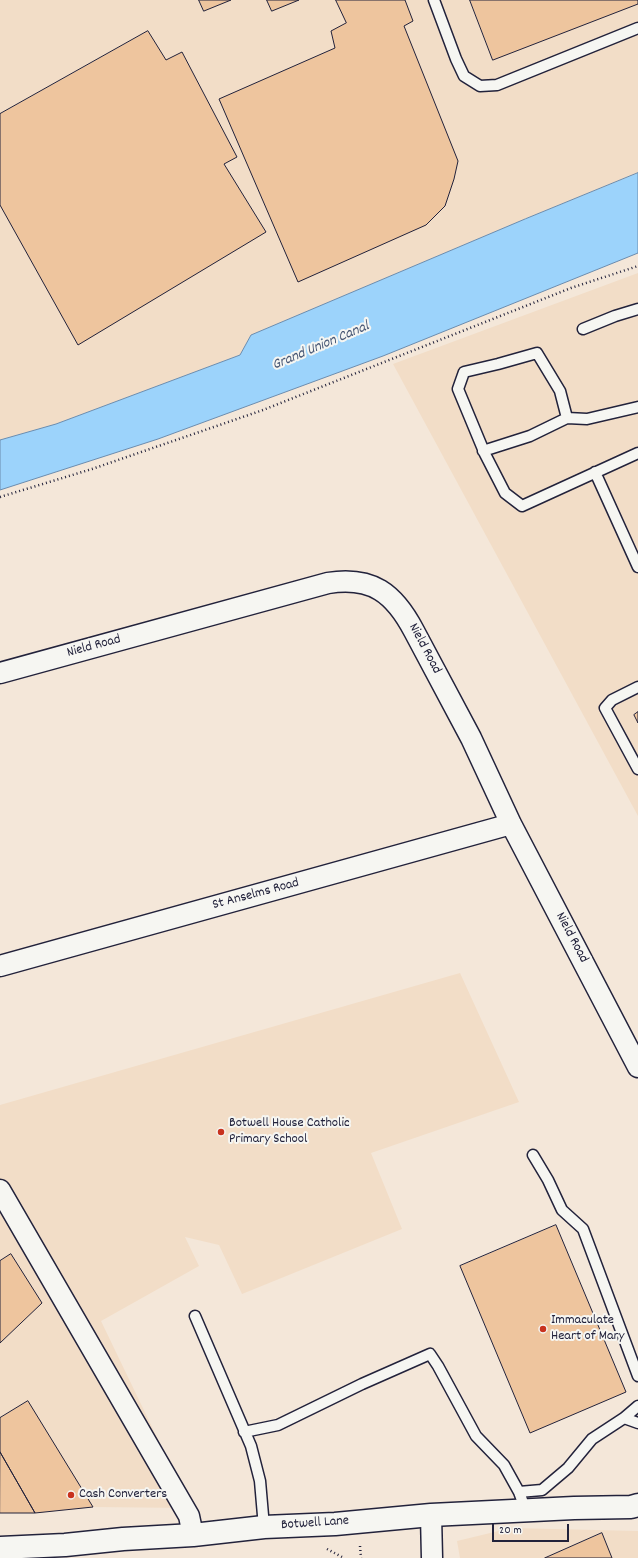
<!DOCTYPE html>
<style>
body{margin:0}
#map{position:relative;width:638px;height:1558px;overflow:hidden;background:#f4e7d9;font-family:Dekko,sans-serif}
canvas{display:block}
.scale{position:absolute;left:492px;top:1524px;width:77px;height:18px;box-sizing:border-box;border:2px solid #22223b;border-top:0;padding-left:5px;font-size:12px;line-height:14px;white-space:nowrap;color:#22223b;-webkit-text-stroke:3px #f6f6f2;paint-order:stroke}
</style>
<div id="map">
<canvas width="638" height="1558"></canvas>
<div class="scale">20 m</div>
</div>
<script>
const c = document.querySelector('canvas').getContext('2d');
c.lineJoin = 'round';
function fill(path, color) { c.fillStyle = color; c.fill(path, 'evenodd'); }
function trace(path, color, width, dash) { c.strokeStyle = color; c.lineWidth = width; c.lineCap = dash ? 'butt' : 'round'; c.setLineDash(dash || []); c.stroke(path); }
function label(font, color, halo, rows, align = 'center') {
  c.font = font + ' Dekko,sans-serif'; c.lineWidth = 4; c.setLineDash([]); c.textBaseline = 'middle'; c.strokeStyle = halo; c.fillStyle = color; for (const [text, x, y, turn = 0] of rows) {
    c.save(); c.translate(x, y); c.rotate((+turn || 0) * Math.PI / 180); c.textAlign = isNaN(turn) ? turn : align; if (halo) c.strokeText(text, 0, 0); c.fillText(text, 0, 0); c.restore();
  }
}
const built = new Path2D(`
 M0 0H638V173L525 219 251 335 240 355 56 424 0 440Z
 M638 273V816L393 364Z
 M460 973 519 1102 371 1153 402 1229 242 1294 219 1245 185 1237 199 1266 101 1321 191 1508 93 1507 35 1513H0V1105Z
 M511 1528 638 1531V1558H460L457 1541Z`);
const water = new Path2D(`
 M638 173V253L383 356 158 439 0 490V440L56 424 240 355 251 335 525 219Z`);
const building = new Path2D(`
 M199 0H231L204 11Z
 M267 0H299L272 11Z
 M336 0H405L413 21 404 26 458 161 454 179 445 206 426 225 298 282 219 99 335 48 331 31 346 23Z
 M470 0H638V4L493 60Z
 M148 31 166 60 182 52 237 157 224 164 266 232 78 345 0 205V114Z
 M638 712V723L634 715Z
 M556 1225 626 1392 530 1433 460 1266Z
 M11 1254 42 1303 0 1343V1261Z
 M28 1401 93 1507 35 1513 0 1452V1418Z
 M0 1452 35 1513H0Z
 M602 1533 612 1558H545Z`);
const path = new Path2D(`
 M0 497 92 469 263 410 571 288 638 266
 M360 1546 361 1558
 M327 1549 344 1558`);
const lane = new Path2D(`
 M434 0 456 59 464 76 480 86 497 85 638 28
 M583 329 615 316 638 309
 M567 418 587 419 638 407
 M483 451 530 436 567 418 560 391 537 353 498 364 464 372 458 389 485 454 505 493 522 506 638 453
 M595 472 638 567
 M638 687 612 700 605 708 638 769
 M533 1155 548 1180 562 1210 583 1229 638 1376
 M195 1316 251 1446 260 1481 264 1527
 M624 1418 638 1423
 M244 1432 278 1425 362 1384 430 1354 438 1366 476 1436 504 1465 519 1492 526 1511
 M519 1492 542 1490 568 1468 592 1439 624 1418 638 1406`);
const street = new Path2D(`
 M0 673 328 583C372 576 394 593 414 631L471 738 511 824 638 1067
 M0 966 511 824
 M0 1190 189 1516 193 1535
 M431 1515 432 1558`);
const secondary = new Path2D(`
 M0 1548 65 1545 123 1539 193 1535 264 1527 335 1524 431 1515 574 1508 631 1507 638 1505`);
const markers = [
 [221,1132,4,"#c8321e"],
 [543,1329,4,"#c8321e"],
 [71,1495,4,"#c8321e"]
];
const streetNames = [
 ["Nield Road",94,647,-15],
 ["Nield Road",424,649,62],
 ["St Anselms Road",256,895,-15],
 ["Nield Road",571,938,62],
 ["Botwell Lane",315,1524,-4]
];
const poiNames = [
 ["Botwell House Catholic",229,1124],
 ["Primary School",229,1140],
 ["Immaculate",551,1321],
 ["Heart of Mary",551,1337],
 ["Cash Converters",79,1495]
];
const waterNames = [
 ["Grand Union Canal",321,347,-23]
];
fill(built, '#f2ddc7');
fill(water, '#9cd3fb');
trace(water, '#6b8cae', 1);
fill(building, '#eec59e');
trace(building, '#22223b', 1);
trace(lane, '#22223b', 13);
trace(street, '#22223b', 23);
trace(secondary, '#22223b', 25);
trace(path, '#22223b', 2.5, [1, 3]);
trace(lane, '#f6f6f2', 10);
trace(street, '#f6f6f2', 20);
trace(secondary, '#f6f6f2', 22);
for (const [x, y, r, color] of markers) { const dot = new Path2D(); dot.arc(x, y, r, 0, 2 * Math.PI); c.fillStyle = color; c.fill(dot); trace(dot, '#f6f6f2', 1.5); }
label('14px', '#22223b', '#f6f6f2', streetNames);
label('14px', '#22223b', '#f6f6f2', poiNames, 'left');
label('italic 15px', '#475775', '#f6f6f2', waterNames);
</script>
